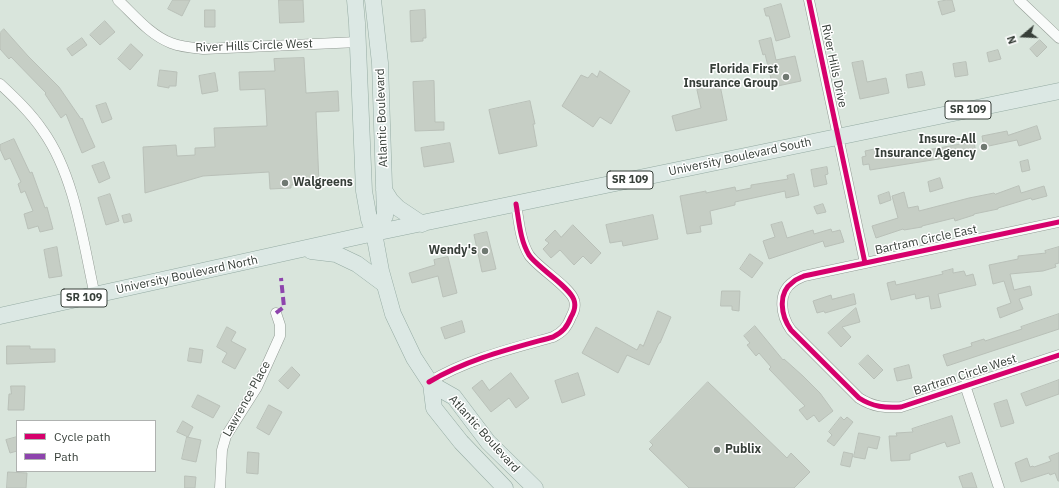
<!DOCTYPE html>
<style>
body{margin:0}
#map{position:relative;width:1059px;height:488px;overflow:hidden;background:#d9e5dc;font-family:"IBM Plex Sans",sans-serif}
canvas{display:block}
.legend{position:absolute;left:16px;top:420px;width:140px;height:52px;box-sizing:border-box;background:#fff;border:1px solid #afb2b0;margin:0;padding:5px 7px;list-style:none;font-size:12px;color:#373f39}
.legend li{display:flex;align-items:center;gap:8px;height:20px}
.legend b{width:20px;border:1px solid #afb2b0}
.north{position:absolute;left:1003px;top:16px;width:40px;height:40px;-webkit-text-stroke:3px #fff;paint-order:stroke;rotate:251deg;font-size:11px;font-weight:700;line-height:16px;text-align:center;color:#373f39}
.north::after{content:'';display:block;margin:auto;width:14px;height:18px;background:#373f39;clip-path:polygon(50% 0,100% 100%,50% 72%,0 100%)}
</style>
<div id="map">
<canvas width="1059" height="488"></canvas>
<ul class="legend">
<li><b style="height:5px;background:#d6006c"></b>Cycle path</li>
<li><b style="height:5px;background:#8e44ad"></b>Path</li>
</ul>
<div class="north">N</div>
</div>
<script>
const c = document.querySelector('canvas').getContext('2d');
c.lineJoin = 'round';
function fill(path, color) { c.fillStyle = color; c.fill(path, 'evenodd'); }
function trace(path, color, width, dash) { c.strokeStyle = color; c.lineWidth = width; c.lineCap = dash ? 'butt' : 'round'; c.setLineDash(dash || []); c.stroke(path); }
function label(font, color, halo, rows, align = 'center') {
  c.font = font + ' "IBM Plex Sans",sans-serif'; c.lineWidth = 3; c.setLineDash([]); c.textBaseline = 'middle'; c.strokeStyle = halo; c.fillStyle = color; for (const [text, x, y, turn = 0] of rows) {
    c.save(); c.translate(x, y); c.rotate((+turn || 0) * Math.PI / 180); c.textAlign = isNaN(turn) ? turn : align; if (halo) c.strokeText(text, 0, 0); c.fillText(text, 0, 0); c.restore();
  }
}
const building = new Path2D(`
 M173 0H190L182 16 168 9Z
 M279 0H303L304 22 280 23Z
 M947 0H952L955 11 942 15 938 2Z
 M781 4 790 37 776 41 769 16H766L764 9Z
 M205 10H215V27H205Z
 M425 10 426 38H423V41L411 42 410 11Z
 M105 21 115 32 100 45 90 35Z
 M4 29 28 56 59 87 81 119 82 118 95 147 82 153 66 114 61 118 45 94 46 93 11 57 9 59 0 49V33Z
 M82 38 87 45 72 56 67 49Z
 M771 38 776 60 795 56 801 81 773 87 765 54 763 55 759 41Z
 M1040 40 1047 47 1037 57 1030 49Z
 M131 44 143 55 130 70 118 59Z
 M998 50 1001 59 989 62 987 53Z
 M304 58 306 93 338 91 339 111 316 112 319 183 291 185V188L270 189 269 172 203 176 145 193 143 147 176 145 177 156 195 155V148L215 147 214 128 267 126 265 89 240 90 239 72 275 71 274 59Z
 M863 61 867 82 886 78 889 93 860 99 852 63Z
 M966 62 968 75 955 77 953 64Z
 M160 70 177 72 176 86H169V88L158 86Z
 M600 71 630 91 611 124 600 117 593 127 562 106 581 75 588 78 592 73 597 77Z
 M922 72 925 85 908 88 906 75Z
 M215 73 218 91 202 94 199 76Z
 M434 81 435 122H444V130L415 131 413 82Z
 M720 85 727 120 676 131 672 116 701 108 697 90Z
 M530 101 535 124H533L537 146 499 154 489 110Z
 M106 103 112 119 102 123 96 106Z
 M1037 126 1041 139 1019 146 1017 140 984 147 982 136 1007 131 1008 135Z
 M14 139 30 173 32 172 45 208 47 207 53 229 40 232 38 226 28 229 24 214 33 211 25 191 21 193 18 184 21 182 10 158 5 160 0 149V145Z
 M974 142 976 153 870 170 869 164 863 165 862 157 866 156 865 151 879 148 880 154 886 153V155L913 150 914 152Z
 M450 143 454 162 424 167 421 148Z
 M1028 160 1030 170 1022 172 1020 162Z
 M104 162 110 178 99 183 92 166Z
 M827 167 828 174 825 175 827 184 814 187 811 170Z
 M794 174 799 195 786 198 785 191 735 202V205L710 211 712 224 700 226 701 232 687 234 680 196 706 191V193L735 187 736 191 751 188V185L788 179 787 176Z
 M940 178 943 188 930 192 928 182Z
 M1019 186 1021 193 1044 186 1047 196 1032 200 1031 198 998 208V209L974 214V215L955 221 954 218 922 226V227L904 230 903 229 876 238 872 226 898 218 892 196 904 192 908 208 918 206 919 211 969 198 994 193 995 194Z
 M889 192 891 200 880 204 878 196Z
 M110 194 119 221 106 225 98 198Z
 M823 204 826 212 817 214 814 207Z
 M130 214 132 221 124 223 122 216Z
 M653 215 658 239 623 246 622 241 610 243 606 225Z
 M782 222 787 238 813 230 814 234 831 229 832 232 840 230 844 242 825 247 823 241 769 259 763 241 775 237 771 225Z
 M573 225 601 253 591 264 583 256 574 265 560 250 551 258 543 249 549 243 545 240 555 230 561 237Z
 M487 232 496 269 482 272 474 235Z
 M57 247 62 276 49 278 44 250Z
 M1059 247V263L1055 264 1056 267 1043 271 1010 274 1014 290 1030 286 1032 295 1019 299 1023 309 1000 318 997 308 1011 303 1004 281 993 284 989 265 1018 259V256L1046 253 1045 251Z
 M750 254 763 263 752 278 740 269Z
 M448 257 457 293 443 297 438 276 412 283 409 273 435 265 434 260Z
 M953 269V273L964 271 966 276 973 274 976 285 938 294 941 307 931 309 929 296 916 299 915 294 891 300 887 283 895 281 896 285 943 274 942 272Z
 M722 291H740L739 311 732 310V306H721Z
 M854 294 856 304 825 313 824 311 817 313 813 301 831 295 832 299Z
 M856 308 860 322 842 327 851 337 841 347 828 333Z
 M658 311 671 317 660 343H659L649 365 627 355 618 373 582 353 596 327 637 350 640 344 643 346Z
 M1059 314V329L947 366 943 355 972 346 971 343 984 339 985 341 1022 329 1021 327Z
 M462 321 465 332 445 339 441 328Z
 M755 326 783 360 784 359 803 376 820 393 833 411 819 422 814 415 807 420 799 410 805 406 769 369 771 367 759 353 756 356 747 345 750 343 744 336Z
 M227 327 236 332 231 341 246 349 235 369 222 362 227 353 217 347Z
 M7 346H30V349H55V362L7 364Z
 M190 348 203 350 201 363 188 361Z
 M868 355 883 370 874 379 859 364Z
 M909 365 912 378 897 381 894 369Z
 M292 367 300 375 288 389 279 381Z
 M511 373 529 398 516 408 509 398 491 412 472 388 482 380 489 390Z
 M578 373 585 395 562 403 555 381Z
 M1059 380V394L1026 406 1021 394Z
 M708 382 787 458 791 453 810 472 794 488H689L649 449 653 445 650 442Z
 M11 386H25L24 410H8L9 394H11Z
 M198 395 220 406 213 418 192 407Z
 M1007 400 1014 423 1001 427 994 404Z
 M269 405 282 412 269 435 257 428Z
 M952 416 960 443 947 447 945 442 910 454V460L891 461 889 436H897L896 433 913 432 912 429Z
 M841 417 844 420 847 417 853 422 834 446 827 441 832 435 829 432Z
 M183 421 193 427 188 437 177 432Z
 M859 433 880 437 877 449 868 447 865 459 854 457Z
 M17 437V451L10 453 6 440Z
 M187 437 201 440 196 462 182 459Z
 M248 452 259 453 258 474 247 473Z
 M844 452 853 454 850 467 841 465Z
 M1059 453V481H1058L1055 473 1050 475 1049 473 1021 482 1015 463 1027 458 1030 467 1033 466 1034 467 1051 461 1049 457Z
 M8 472 27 473 26 488H7Z
 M972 473 977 488H963L959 477Z
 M185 476 196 477 195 488H185Z`);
const street = new Path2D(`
 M118 0C134 15 150 35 171 43 181 47 193 48 204 49L358 42
 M809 0 865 263
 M1019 0 1059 38
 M0 84C15 98 31 113 43 131 75 176 83 242 95 296
 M1059 222 804 276C800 278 796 279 793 282 777 293 781 316 791 330L859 398C873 407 885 408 901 407L1059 355
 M429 382C468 359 510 349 553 337 563 332 567 327 571 317 574 312 576 306 574 300 570 287 538 268 529 255 520 240 519 221 516 204
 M965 385 999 488
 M220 488 222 450 226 436 257 387 280 336V325L276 313`);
const primary = new Path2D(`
 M355 0 357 23 364 191 369 219 374 233 381 271 393 314 414 358 431 384 434 408 461 442 505 488
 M373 0 380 63 385 216 374 233
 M384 190 391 201 398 208 422 224
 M311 251 336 254 357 264 384 284
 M0 316 374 233 1059 91
 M431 384 454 397 488 442 535 488`);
const quiet = new Path2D(`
 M276 313 284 307 281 278`);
const cycleway = new Path2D(`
 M809 0 865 263
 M1059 222 804 276C800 278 796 279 793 282 777 293 781 316 791 330L859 398C873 407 885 408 901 407L1059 355
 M429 382C468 359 510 349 553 337 563 332 567 327 571 317 574 312 576 306 574 300 570 287 538 268 529 255 520 240 519 221 516 204`);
const markers = [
 [786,77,4,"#707972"],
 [984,147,4,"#707972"],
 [285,183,4,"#707972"],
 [485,251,4,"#707972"],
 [717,450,4,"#707972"]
];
const shields = [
 [968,110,46],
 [630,180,46],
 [84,298,46]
];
const shieldNames = [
 ["SR 109",968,110],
 ["SR 109",630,180],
 ["SR 109",84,298]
];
const streetNames = [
 ["River Hills Circle West",254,46,-2],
 ["River Hills Drive",834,66,78],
 ["Atlantic Boulevard",382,118,-92],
 ["University Boulevard South",740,157,-12],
 ["Bartram Circle East",926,240,-12],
 ["University Boulevard North",187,275,-12],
 ["Bartram Circle West",965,375,-18],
 ["Lawrence Place",247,399,-61],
 ["Atlantic Boulevard",484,434,48]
];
const poiNames = [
 ["Florida First",778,70],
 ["Insurance Group",778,84],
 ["Insure-All",976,140],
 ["Insurance Agency",976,154],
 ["Walgreens",293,183,"left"],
 ["Wendy's",477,251],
 ["Publix",725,450,"left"]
];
fill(building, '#c6cec5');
trace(building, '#b9c0b8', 1);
trace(street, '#929b94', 11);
trace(primary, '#95aba3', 17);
trace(street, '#f9fbfa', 10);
trace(primary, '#dce8e4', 16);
trace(quiet, '#8e44ad', 4, [8, 4]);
trace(cycleway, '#d6006c', 5);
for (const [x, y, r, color] of markers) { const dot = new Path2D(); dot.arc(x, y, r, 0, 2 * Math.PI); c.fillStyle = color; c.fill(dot); trace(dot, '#fff', 1.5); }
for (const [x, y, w] of shields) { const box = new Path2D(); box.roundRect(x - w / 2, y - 9, w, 18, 3); c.fillStyle = '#fff'; c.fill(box); trace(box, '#373f39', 1); }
label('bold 11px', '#373f39', null, shieldNames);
label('12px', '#373f39', '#fff', streetNames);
label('bold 12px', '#373f39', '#fff', poiNames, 'right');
</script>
